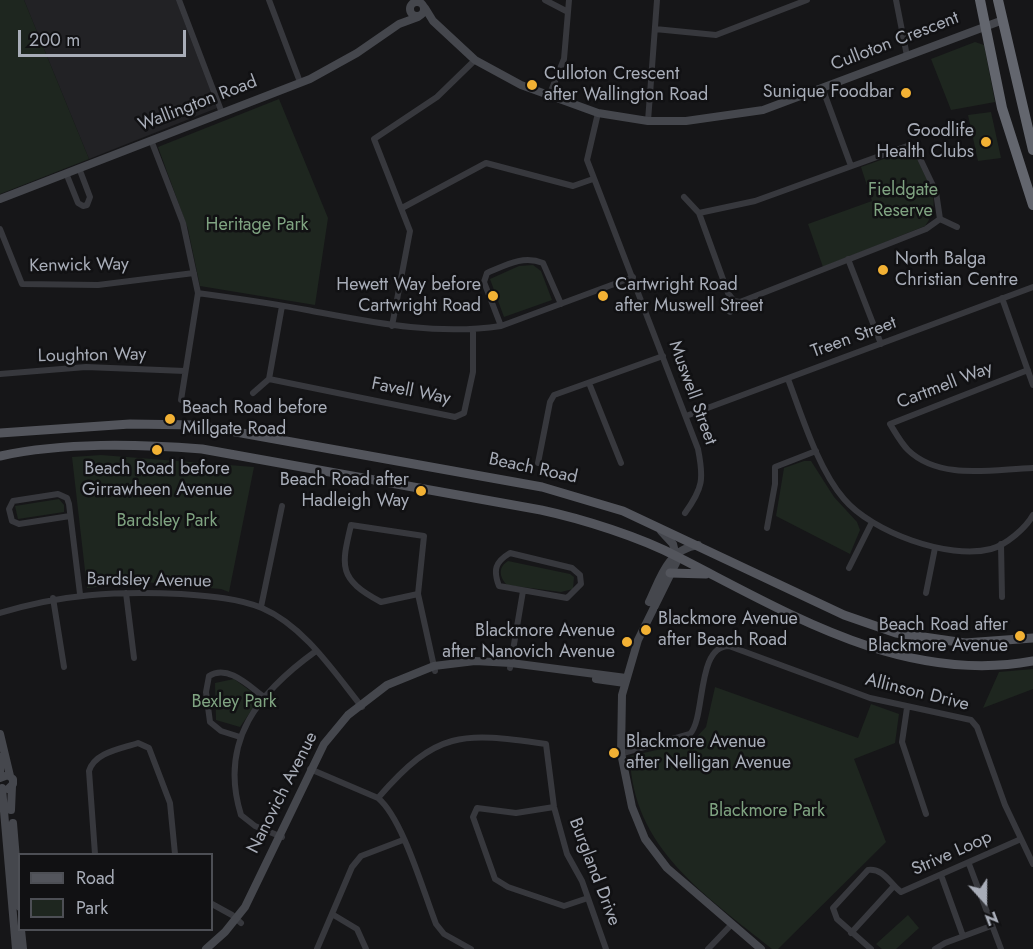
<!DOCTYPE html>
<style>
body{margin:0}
#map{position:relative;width:1033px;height:949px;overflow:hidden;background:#161618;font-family:Jost,sans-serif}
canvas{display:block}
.legend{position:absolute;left:18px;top:853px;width:195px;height:78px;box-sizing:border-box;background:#111113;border:2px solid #4d4f55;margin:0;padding:8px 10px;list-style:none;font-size:18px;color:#a8adb8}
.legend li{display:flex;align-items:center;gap:12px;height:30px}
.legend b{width:30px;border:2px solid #4d4f55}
.north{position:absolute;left:955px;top:871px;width:60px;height:60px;-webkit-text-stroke:4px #111113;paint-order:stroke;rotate:159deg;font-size:16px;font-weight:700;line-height:24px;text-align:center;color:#a8adb8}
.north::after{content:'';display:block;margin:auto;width:21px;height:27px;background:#a8adb8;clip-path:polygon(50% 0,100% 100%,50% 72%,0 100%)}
.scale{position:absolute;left:18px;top:30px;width:168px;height:27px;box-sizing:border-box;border:3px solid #a8adb8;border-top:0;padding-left:8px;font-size:18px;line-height:21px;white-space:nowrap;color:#a8adb8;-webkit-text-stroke:4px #111113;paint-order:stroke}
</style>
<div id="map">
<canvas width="1033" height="949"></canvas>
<ul class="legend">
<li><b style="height:8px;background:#53555c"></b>Road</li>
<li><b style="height:16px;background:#1e261f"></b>Park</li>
</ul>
<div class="north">N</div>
<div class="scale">200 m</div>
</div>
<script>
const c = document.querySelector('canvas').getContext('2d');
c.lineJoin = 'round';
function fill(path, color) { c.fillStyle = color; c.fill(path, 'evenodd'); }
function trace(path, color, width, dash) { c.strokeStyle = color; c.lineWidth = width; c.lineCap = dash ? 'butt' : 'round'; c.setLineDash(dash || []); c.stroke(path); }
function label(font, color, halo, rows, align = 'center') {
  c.font = font + ' Jost,sans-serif'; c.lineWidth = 5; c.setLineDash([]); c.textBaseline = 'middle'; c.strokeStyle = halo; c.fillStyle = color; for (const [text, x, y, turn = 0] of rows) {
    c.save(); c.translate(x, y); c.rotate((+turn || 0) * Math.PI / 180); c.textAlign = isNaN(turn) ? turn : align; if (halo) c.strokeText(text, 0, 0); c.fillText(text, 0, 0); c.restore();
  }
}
const built = new Path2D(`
 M24 0H176L217 108 89 159Z`);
const green = new Path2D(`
 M0 0H24L89 159 0 194Z
 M975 42 984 45 995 102 951 110 931 59Z
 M279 99 328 218 315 305 200 286 188 229 158 147Z
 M991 112 1001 158 978 161 968 115Z
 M906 151 914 153C926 179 945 201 925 226L823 267 808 224 872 201 861 167Z
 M533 265 541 271 552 300 504 317 490 279 519 266Z
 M101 455 254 467 229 592 221 589 144 582 87 588 72 457Z
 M804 461H811L834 497 857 522 860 530 850 554 776 516 784 468Z
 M59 499 64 505V512L18 519 15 506Z
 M508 561 570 574 574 577 573 589 561 592 507 585C499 577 498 567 508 561Z
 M1033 669V689L983 708 999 672Z
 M234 679 260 698 240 727 216 720 215 683Z
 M715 687 858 738 871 704 899 714 895 743 854 759 886 842 778 949H772C707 896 632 849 630 756L692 742 706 727Z
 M908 915 919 928 896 949H882L876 944Z`);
const street = new Path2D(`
 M179 0 222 113
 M269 0 300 82
 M545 0 568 12 564 59 549 96
 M896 0 907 56
 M568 12 569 0
 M655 29 716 35 807 0
 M822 87 851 166
 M598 113 587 160 698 449C704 479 703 488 685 513
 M648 121 657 0
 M151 140 183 223 198 293 181 400
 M66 173 78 203 83 206 87 205 90 197 79 168
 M684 197 699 213
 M402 208 486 163 573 186 593 179
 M940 219 936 192 915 148 910 145 755 201 699 213 728 293 734 301 740 302 926 229 940 219 957 227
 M0 229 22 284 98 285 194 273
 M848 259 881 344
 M198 293C234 298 271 303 307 310 371 322 435 336 501 326L633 277
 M1002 298 1033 385
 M282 306 269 379 455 417 464 413 473 372V329
 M730 312 734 301
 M392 326 410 231 374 139 437 97 475 60
 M501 326 484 282 487 273C506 265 523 255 543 263L561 304
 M1028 370 890 424C895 432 901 443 908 450 940 481 993 469 1033 468
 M0 374 86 367 185 371
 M788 379C802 416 818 469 844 499 872 532 948 560 991 549 1006 545 1026 528 1033 515
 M589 383 621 463
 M253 393 269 379
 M686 416 1033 287
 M538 463 550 402 554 395 663 356
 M70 516 19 524 12 521 9 509 13 501 58 494 67 498 69 504 80 594
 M767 528 775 484V467L816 451
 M1001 544 1002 597
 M510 553 572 568 580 575 581 584 567 598 499 586C493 570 495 562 510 553Z
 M849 568 872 522
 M126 593 134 658
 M926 593 935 548
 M418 594 381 602C338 579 341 567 351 525L424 536 418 594 435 671
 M53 598 64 667
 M261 607 282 506
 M0 613C62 594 116 591 181 594 207 596 238 598 262 608 304 626 334 672 362 707
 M510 668 523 591
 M907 708 902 742 926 814
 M240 737 221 731 210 722 206 692 209 676C228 664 249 686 264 697
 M616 755 690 734C706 717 696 646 729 646L870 698 971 720 977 727 1005 805 1033 864
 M310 769 378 798C403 819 423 891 436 924L444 934 471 949
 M378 798C437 730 461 732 546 744L554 807 567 854 582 881 606 949
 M554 807 516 813 477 808 473 817 495 879 508 887 564 906 588 898
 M282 837 255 826 241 815C218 741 259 692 316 651
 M95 854 89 771C95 752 121 749 138 743L149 748 170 803 175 854
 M969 864 1001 949
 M941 875 963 936
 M212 904 232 915 241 923
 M332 914 357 929 366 949
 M851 933 894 886
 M317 949 352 867 361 856 403 840
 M708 949 732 924
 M871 949 837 919 833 908 868 870C884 868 890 884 901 892L1021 839
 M935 949 945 943 991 926`);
const secondary = new Path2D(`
 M410 9a7 7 0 1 1 14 0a7 7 0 1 1-14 0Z
 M425 8 433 21 475 60 521 85 598 113 648 121H686L763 110 1003 20
 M0 199 310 79 357 53 399 24 418 17
 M661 531 673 544 677 561 638 640 622 695 621 753 632 807 645 839 667 868 761 949
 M649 602C660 579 668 549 698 545
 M596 679 625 683
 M0 734 10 776
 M0 757V778L8 775 13 779V784L8 789
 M2 788 16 949
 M11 810 12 786
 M13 823 20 907
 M21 930 23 949
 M206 949 225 932 245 907 324 744 348 715 387 685 434 666 475 661 511 663 626 678`);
const primary = new Path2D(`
 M0 433 130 424 197 425 542 487 623 511 844 615 896 633 965 643 1033 638
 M0 456C65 442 137 444 202 449L541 510C583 519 640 537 678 557 788 613 904 685 1033 661
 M670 573 706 574`);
const highway = new Path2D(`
 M980 0 1002 108 1033 205
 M998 0 1033 150`);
const markers = [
 [532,85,6,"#f2b134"],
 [906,93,6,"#f2b134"],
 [986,142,6,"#f2b134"],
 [883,270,6,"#f2b134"],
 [493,296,6,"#f2b134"],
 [603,296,6,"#f2b134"],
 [170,419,6,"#f2b134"],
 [157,450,6,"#f2b134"],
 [421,491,6,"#f2b134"],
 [646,630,6,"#f2b134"],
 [1020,636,6,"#f2b134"],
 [627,642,6,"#f2b134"],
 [614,753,6,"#f2b134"]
];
const streetNames = [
 ["Culloton Crescent",895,42,-21],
 ["Wallington Road",198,104,-21],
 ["Kenwick Way",79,266,-1],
 ["Treen Street",854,338,-20],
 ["Loughton Way",92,356,-1],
 ["Cartmell Way",945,386,-21],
 ["Favell Way",411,392,11],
 ["Muswell Street",692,393,70],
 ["Beach Road",533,469,12],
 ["Bardsley Avenue",149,581,1],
 ["Allinson Drive",917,693,14],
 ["Nanovich Avenue",283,793,-63],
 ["Strive Loop",952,854,-24],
 ["Burgland Drive",594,872,69]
];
const poiNames = [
 ["Culloton Crescent",544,75],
 ["after Wallington Road",544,96],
 ["Sunique Foodbar",894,93,"right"],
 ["Goodlife",974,132,"right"],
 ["Health Clubs",974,153,"right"],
 ["North Balga",895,260],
 ["Christian Centre",895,281],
 ["Hewett Way before",481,286,"right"],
 ["Cartwright Road",481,307,"right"],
 ["Cartwright Road",615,286],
 ["after Muswell Street",615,307],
 ["Beach Road before",182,409],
 ["Millgate Road",182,430],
 ["Beach Road before",157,470,"center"],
 ["Girrawheen Avenue",157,491,"center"],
 ["Beach Road after",409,481,"right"],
 ["Hadleigh Way",409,502,"right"],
 ["Blackmore Avenue",658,620],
 ["after Beach Road",658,641],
 ["Beach Road after",1008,626,"right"],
 ["Blackmore Avenue",1008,647,"right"],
 ["Blackmore Avenue",615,632,"right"],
 ["after Nanovich Avenue",615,653,"right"],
 ["Blackmore Avenue",626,743],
 ["after Nelligan Avenue",626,764]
];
const parkNames = [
 ["Fieldgate",903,191],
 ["Reserve",903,212],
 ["Heritage Park",257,226],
 ["Bardsley Park",167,522],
 ["Bexley Park",234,703],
 ["Blackmore Park",767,812]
];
fill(built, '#222225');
fill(green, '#1e261f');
trace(street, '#37383d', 6);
trace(secondary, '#45474d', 8);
trace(primary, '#53555c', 9);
trace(highway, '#63666e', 10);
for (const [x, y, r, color] of markers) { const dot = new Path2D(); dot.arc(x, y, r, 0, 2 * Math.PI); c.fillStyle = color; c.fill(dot); trace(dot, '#111113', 2); }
label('18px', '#a8adb8', '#111113', streetNames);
label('18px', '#a8adb8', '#111113', poiNames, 'left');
label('18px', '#7fa381', '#111113', parkNames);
</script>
